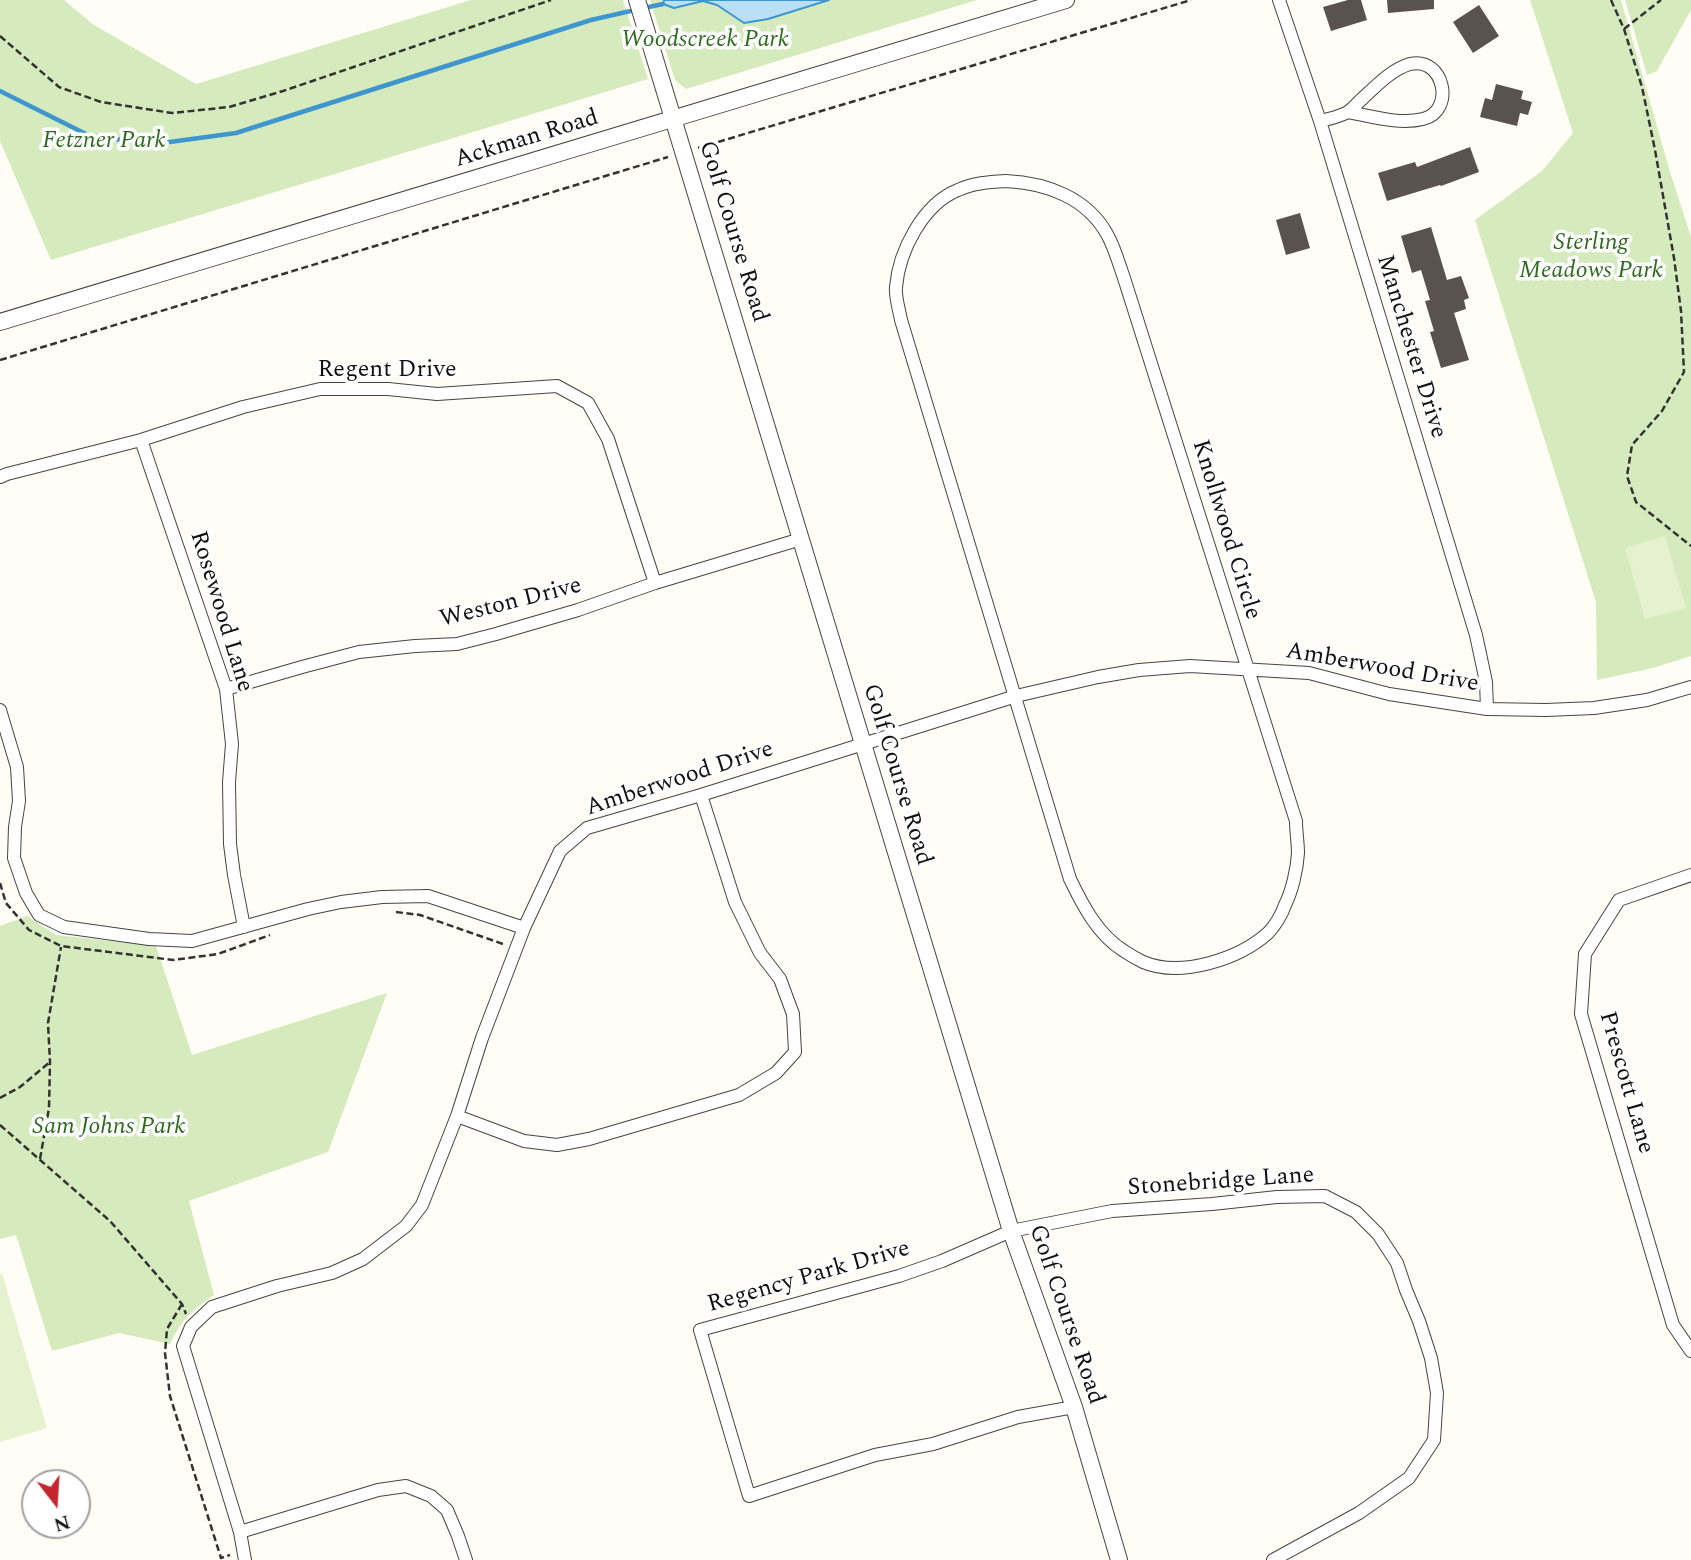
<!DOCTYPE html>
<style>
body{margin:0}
#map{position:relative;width:1691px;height:1560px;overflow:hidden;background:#fffdf5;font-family:Spectral,serif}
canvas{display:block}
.north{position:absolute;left:21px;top:1469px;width:70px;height:70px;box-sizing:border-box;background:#fff;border:2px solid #a0a0a0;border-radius:50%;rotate:163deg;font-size:19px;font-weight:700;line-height:28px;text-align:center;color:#111}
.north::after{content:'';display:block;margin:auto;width:24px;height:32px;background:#c4262e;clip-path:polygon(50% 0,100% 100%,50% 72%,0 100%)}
</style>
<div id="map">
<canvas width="1691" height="1560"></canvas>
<div class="north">N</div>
</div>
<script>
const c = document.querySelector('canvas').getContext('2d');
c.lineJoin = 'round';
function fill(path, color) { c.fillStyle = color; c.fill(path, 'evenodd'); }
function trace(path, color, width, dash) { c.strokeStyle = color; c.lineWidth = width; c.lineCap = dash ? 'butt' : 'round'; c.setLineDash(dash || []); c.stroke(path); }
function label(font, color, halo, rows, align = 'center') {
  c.font = font + ' Spectral,serif'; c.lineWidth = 7; c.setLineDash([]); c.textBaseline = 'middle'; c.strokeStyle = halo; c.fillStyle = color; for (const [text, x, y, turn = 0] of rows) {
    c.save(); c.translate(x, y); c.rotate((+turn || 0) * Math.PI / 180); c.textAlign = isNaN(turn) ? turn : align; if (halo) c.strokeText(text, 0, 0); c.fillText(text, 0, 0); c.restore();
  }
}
const green = new Path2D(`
 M0 0H64L94 25 196 84 471 0H623L648 79 51 260 0 141Z
 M650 0H977L686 89 675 80Z
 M1530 0H1621L1670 172 1691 237V656L1653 668 1597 680 1596 602 1475 220 1542 171 1573 133Z
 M1625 0H1691V10L1657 71 1647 75Z
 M27 916 56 935 156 946 192 1055 387 993 328 1152 189 1201 214 1295C191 1311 182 1319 170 1344L119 1333 52 1351 16 1235 0 1239V926Z`);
const pitch = new Path2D(`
 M1665 536 1686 608 1645 619 1625 548Z
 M2 1273 47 1428 0 1442V1274Z`);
const water = new Path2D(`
 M664 0H829L768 19 744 23 717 5 703 1 674 8 663 4Z`);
const stream = new Path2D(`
 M644 8 663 4
 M0 91 90 136 155 144 236 133 591 20 635 10`);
const building = new Path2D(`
 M1348 0H1361L1367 20 1331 31 1323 7Z
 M1387 0H1434V9L1388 13Z
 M1479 5 1499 36 1473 53 1453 22Z
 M1496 84 1523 91 1521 99 1532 102 1528 115 1520 113 1517 126 1480 117 1485 98 1492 100Z
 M1470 147 1479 172 1441 186 1440 185 1387 201 1378 173 1415 162 1417 167Z
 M1300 213 1310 248 1286 255 1276 220Z
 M1431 227 1447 280 1461 276 1469 298 1464 300 1466 309 1454 313 1469 360 1441 368 1430 332 1434 331 1425 301 1430 300 1421 270 1412 273 1401 236Z`);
const path = new Path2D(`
 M1611 0 1624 29 1642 87 1655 150 1674 258 1681 311 1684 372 1662 411 1632 445 1627 476 1636 502 1691 546
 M1624 29 1661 0
 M0 36 59 87 101 102 172 113 229 107 283 91 551 0
 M698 148 1191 0
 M0 360 668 157
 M0 883 6 903 29 930 61 946 173 960 218 954 270 935
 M396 912 420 915 503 944
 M0 1098 20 1087 50 1062
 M0 1125 110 1221 182 1304 186 1314
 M40 1159 49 1108 50 1062 48 1023 61 947
 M182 1304 167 1329 165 1353 170 1396 221 1558 230 1555`);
const minor = new Path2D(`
 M1279 0 1320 121 1476 635 1486 682 1487 709
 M1320 121C1329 119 1338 117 1346 113 1352 110 1357 103 1362 99 1376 86 1392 69 1410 64 1444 56 1456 111 1423 119 1399 125 1371 116 1348 112
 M1006 181C1047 183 1088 198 1108 236 1115 249 1119 264 1124 278L1296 821C1296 832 1298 843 1298 853 1297 870 1292 891 1285 905 1282 914 1275 926 1268 933 1239 959 1181 978 1143 962 1137 959 1130 955 1124 951 1098 935 1083 906 1070 879L901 320C899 309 895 297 896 287 899 251 923 204 958 190 973 183 989 182 1006 181Z
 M141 440 226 689 232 744 229 782 230 844 234 875 244 927
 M0 477 7 474 141 440 243 407 320 389H388L437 394 557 386 588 403 608 439 655 583
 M226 689 302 667 359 652 415 646 457 644 496 634 578 610 655 583 801 539
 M0 710 17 767 19 801 15 827 14 858 26 893 39 915 64 927 149 939 192 941 308 909 341 902 382 897 428 896 524 928
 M1691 875 1619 900 1585 954 1581 1014 1673 1325 1691 1351
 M457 1116 524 1141 557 1145 589 1139 739 1095 776 1073 795 1052 793 1014 780 979 760 953 735 902 701 795
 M1074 1407 1018 1417 933 1444 875 1455 749 1496 700 1330 899 1276 942 1261 1011 1231 1112 1211 1212 1204 1277 1197 1325 1196 1356 1212 1378 1234 1397 1263 1406 1290 1419 1321 1431 1358 1437 1393 1434 1440 1409 1478 1359 1513 1273 1560
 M240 1532 378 1490 406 1486 431 1496 447 1510 458 1536 466 1560
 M245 1560 240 1532 183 1346 191 1327 212 1307 277 1286 332 1273 363 1259 406 1226 422 1205 457 1116 482 1038 524 928 560 851 587 828 701 795 1016 696 1098 677 1139 670 1190 666 1309 673 1389 694 1487 709 1546 710 1594 708 1647 700 1691 687`);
const tertiary = new Path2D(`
 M637 0 1011 1231 1074 1407 1119 1560
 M0 322 1066 0`);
const parkNames = [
 ["Woodscreek Park",705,41],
 ["Fetzner Park",104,142],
 ["Sterling",1591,244],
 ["Meadows Park",1591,272],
 ["Sam Johns Park",109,1128]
];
const streetNames = [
 ["Ackman Road",527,140,-17],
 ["Golf Course Road",732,232,73],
 ["Manchester Drive",1410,347,73],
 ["Regent Drive",387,371],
 ["Knollwood Circle",1225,530,73],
 ["Weston Drive",511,604,-14],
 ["Rosewood Lane",220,612,73],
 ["Amberwood Drive",1382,669,10],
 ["Golf Course Road",896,775,73],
 ["Amberwood Drive",680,780,-18],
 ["Prescott Lane",1625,1083,74],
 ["Stonebridge Lane",1221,1183,-4],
 ["Regency Park Drive",809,1278,-16],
 ["Golf Course Road",1065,1315,71]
];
fill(green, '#d5ebbd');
fill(pitch, '#e6f2cf');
fill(water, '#b9e0f7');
trace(water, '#3f96cf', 2);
trace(stream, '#3f96cf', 4.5);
fill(building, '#5a524d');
trace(minor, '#444', 14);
trace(tertiary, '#444', 18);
trace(path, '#333', 2.5, [7, 3.5]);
trace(minor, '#fff', 12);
trace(tertiary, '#fff', 16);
label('italic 24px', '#2f6b1f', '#fff', parkNames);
label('24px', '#111', '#fff', streetNames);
</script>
